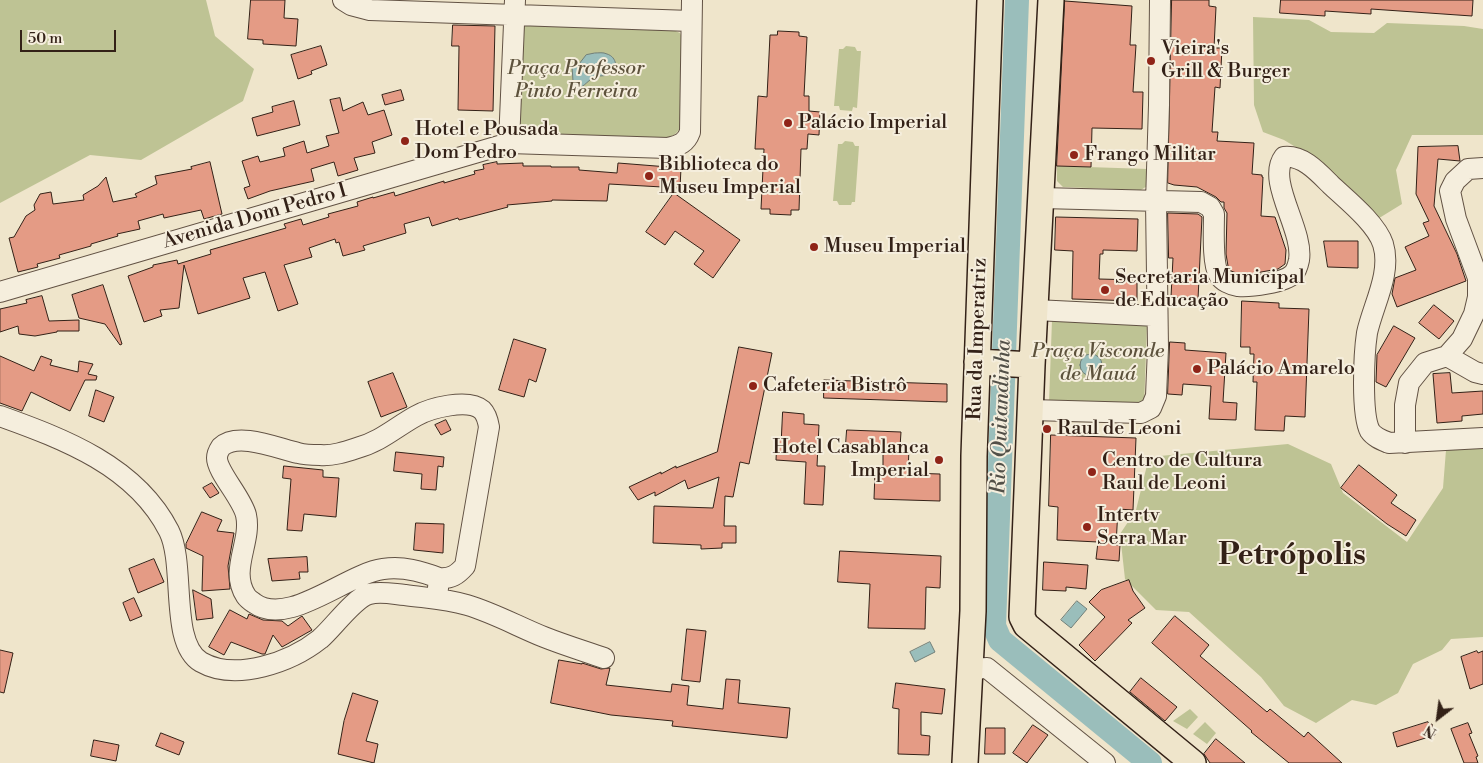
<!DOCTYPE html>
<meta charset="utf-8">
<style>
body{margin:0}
#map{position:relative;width:1483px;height:763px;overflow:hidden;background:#efe5cb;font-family:"Libre Bodoni",serif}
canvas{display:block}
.north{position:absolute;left:1413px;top:693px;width:50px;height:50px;-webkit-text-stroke:4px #f5eedd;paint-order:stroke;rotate:210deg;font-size:14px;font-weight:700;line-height:20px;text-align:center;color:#332117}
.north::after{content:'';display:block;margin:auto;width:18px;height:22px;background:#332117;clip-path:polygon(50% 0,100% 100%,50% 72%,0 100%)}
.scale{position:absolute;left:20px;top:30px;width:96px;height:22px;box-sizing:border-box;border:2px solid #332117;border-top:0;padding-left:6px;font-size:15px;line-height:18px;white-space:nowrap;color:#332117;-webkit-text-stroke:4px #f5eedd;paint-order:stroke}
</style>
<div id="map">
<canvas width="1483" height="763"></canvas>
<div class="north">N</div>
<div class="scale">50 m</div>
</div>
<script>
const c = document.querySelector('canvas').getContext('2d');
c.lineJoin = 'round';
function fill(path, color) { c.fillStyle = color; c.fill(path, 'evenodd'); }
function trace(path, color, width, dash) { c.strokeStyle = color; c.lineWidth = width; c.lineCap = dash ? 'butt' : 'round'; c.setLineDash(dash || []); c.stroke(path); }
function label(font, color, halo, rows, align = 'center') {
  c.font = font + ' "Libre Bodoni",serif'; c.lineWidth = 4; c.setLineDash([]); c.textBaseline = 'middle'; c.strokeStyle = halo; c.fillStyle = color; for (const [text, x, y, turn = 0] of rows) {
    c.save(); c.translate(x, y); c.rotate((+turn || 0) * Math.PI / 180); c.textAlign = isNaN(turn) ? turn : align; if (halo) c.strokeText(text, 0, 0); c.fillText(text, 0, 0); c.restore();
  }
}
const green = new Path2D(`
 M0 0H206L215 36 254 69 243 101 141 160 90 155 0 203Z
 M1253 17 1309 20 1331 32 1374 33 1387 23 1464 26 1483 29V135H1412L1396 170 1402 204 1376 220 1304 152 1284 140 1263 132 1254 105Z
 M534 22 671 29 680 33 685 43V119C678 134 675 136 660 140L529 135 518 130 523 26Z
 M846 46 855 47 857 51H861L857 108 853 107 852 111 840 110 839 106H834L839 49H843Z
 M845 141 853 142 855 146H859L855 202H852L851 205H839L837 201H833L838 144H842Z
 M1057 166 1148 169 1147 186 1141 190 1063 187 1057 181Z
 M1052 320 1147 324 1144 407 1049 403Z
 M1288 444 1331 464 1343 493 1407 542 1443 488 1446 450 1483 445V637L1451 639 1442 650 1413 664 1398 693 1376 705 1352 700 1316 723 1284 706 1261 677 1189 612 1156 610 1125 579 1120 534 1136 510 1149 457Z
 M1190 709 1198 717 1187 729 1173 721Z
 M1205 722 1216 733 1207 744 1193 734Z`);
const water = new Path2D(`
 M595 53C599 53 603 52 607 54 617 57 619 70 609 74 604 77 598 75 594 77 586 82 584 88 574 89L570 85 573 81 572 66 579 64 586 55Z
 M1080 365a11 11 0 1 1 22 0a11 11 0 1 1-22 0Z
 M1077 601 1087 609 1071 628 1061 620Z
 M930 642 935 652 915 662 910 652Z`);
const river = new Path2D(`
 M1017 0 994 626 1000 640 1150 763`);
const building = new Path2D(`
 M251 0H285L284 18 298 19 296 46 263 44V40L248 39Z
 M1172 0H1209V6L1216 7 1214 48H1222L1220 88 1215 87 1212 132H1218L1217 141 1254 143 1252 174 1262 175V177H1263L1261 216 1275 217 1286 250 1285 264 1278 269 1250 274H1239L1231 271 1228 266 1226 254 1227 213 1224 208V202H1221L1216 197 1197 187 1174 185 1168 183Z
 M1281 0H1473L1472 16 1371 9V14L1325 11V16L1280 13Z
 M1065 1 1132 6 1130 45H1136L1133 92H1143L1142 129 1092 128 1091 167 1057 166Z
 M453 25 495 26 493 111 458 110 459 46H452Z
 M778 31 799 32V36L807 37 804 96H809V111L820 112 819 135 808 134 807 149H801L799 210H791V215L770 214V209H761L764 149H755L758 96 767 97 770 35H777Z
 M321 46 327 65 311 71 312 74 298 79 291 55Z
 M401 90 404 100 385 105 382 95Z
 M340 98 343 111 363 102 368 115 384 110 392 135 372 142 375 153 354 158 358 170 338 176 334 162 311 169 314 181 270 191 248 199 244 188 250 186 242 161 258 156 260 162 285 156 283 148 304 141 307 153 329 146 326 136 339 133 330 100Z
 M294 101 300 125 257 136 252 118 273 112 272 107Z
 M1458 146 1460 161 1438 159 1434 206 1457 254 1466 281 1397 307 1392 294 1395 278 1416 270 1405 247 1429 236 1423 223 1429 221 1416 194 1418 147Z
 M210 162 222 214 204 219 201 210 164 218 163 214 138 221 140 229 117 234 118 236 91 244V246L59 255 60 258 37 264 38 267 18 272 9 238 14 237 26 216 35 210 34 205 40 194 51 192 53 204 84 200 83 195 98 186 106 177 113 202 137 197 135 194 157 184 155 176 192 169 191 167Z
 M497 162V164L523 163V166H551V167H579V170L617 173 618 163 681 168 680 188 609 184 607 201 552 200V201L507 205 508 207 459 220 458 218 432 226 429 217 404 224 406 233 363 246 365 250 343 256 339 242 336 243 335 239 309 248 312 257 284 265 298 304 278 311 265 272 243 278 250 298 198 314 184 265 179 308 160 310 162 316 144 322 128 276 153 267V265L177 260 178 264 211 254 210 250 286 228 284 224 301 219 303 225 329 217 328 214 358 206 357 202 373 197V198L394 192 395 196 444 181V183L475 174 474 171 484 169 483 165Z
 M674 193 740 240 713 278 694 264 704 251 675 231 665 245 646 232Z
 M1168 213 1198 214 1202 217 1198 299 1171 297 1173 258H1169Z
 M1056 217 1138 219 1137 251 1103 250V254H1100L1099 279 1137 280V301L1072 299 1073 251 1055 250Z
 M1324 241H1358V268L1328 267Z
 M103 285 122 344 120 345 105 324 79 318 72 295Z
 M42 296 49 321 79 320V331H57V332L35 336 19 334 18 326 0 332V309L27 303 26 300Z
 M1242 301 1279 303V308L1309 309 1305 417 1285 416 1284 431 1255 430 1257 382H1253L1254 354H1250V347H1241Z
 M1434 305 1454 321 1439 339 1419 323Z
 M1394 326 1415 338 1386 387 1376 382 1377 355Z
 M514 339 546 349 536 382 529 379 524 397 499 390Z
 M1170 342 1185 343V350L1226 353 1223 402 1237 403 1236 420 1209 419 1211 386 1183 384 1182 395 1168 394Z
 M739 347 772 353 749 464 740 462 733 497 725 496 724 526H736V543H722V548L701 549V545L653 543 654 506 713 508 719 477 688 489 685 480 655 496V492L638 500 629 487 661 472V474L676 466V468L717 452Z
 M0 356 34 371 41 356 52 360 50 365 78 372 79 361 93 364 88 374 97 376 96 380H85L70 411 31 392 22 411 0 403Z
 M393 373 407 407 381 417 368 382Z
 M1450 373 1452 393 1483 391V414L1462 416V421L1437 423 1433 374Z
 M824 380 947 384V402L824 398Z
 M96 390 114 397 104 422 89 416Z
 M783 412 804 414V424L819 425 817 466H825L823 505 804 504 806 462 776 460 777 437H781Z
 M446 420 451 430 441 435 435 425Z
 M847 430 901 432 900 447 909 448 908 473 940 474V501L874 499 875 472H883V445L846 444Z
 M1051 435 1136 438 1133 510 1118 509 1116 545H1120L1119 561 1096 559 1098 542 1057 540 1058 507 1049 506Z
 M396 452 444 457 443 467 438 466 436 490 421 489 422 474 394 471Z
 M1359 465 1397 495 1391 503 1416 520 1406 536 1387 524 1341 488Z
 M284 466 323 470V477L339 478 336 517 304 514 302 531 287 530 291 479 283 478Z
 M212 483 219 493 210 498 203 488Z
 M202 512 222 520 217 531 234 533 228 566 230 589 202 591 203 556 186 548V544Z
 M416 523 444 524 443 553 414 550Z
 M840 551 941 556 940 588 926 587 925 629 868 628 870 584 838 582Z
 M307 557 308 572H299L300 579 272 581 268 559Z
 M154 559 164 582 138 593 129 569Z
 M1044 562 1088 565 1086 589 1066 587V591L1043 590Z
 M1129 580 1133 591 1145 608 1128 620 1132 623 1095 661 1079 645 1105 617 1089 602 1101 590Z
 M193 590 211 599 213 618 197 620Z
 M134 598 142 616 130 621 123 603Z
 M230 610 247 619 249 614 263 620 282 621 288 626 302 616 312 630 282 647 273 635 265 654H262L231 642 224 655 209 647Z
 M1175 616 1209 645 1200 656 1267 712 1270 709 1304 737 1308 732 1342 763H1289L1251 732 1252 731 1152 643Z
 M687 629 706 631 700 682 682 680Z
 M0 650 13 653 4 693 0 692Z
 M1477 651 1478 653 1483 651V684L1470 689 1461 657Z
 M559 660 582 664V663L601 669 610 668 606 685 671 692 672 684 689 686 687 705 723 709 726 679 740 680 738 703 790 708 787 738 672 726 673 721 611 715 551 703Z
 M1141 678 1177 707 1165 721 1130 692Z
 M896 683 945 689 942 714 921 712V735L930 736 929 755 898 754 899 709 893 708Z
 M353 693 378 701 366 741 378 744 374 763 338 754 344 721Z
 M1428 722 1429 725 1432 724 1435 735 1397 747 1393 733Z
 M1468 723 1472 733 1469 734 1478 756 1476 757 1478 763H1464L1451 729Z
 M1033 725 1048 735 1027 763 1013 753Z
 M986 728H1005V754H985Z
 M161 733 184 742 179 755 156 746Z
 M1216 739 1245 763H1210L1204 754Z
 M94 740 119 745 116 761 91 756Z`);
const minor = new Path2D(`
 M343 0 351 5 370 10 691 21
 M509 143 515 0
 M1041 198 1201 202 1210 207 1214 214C1214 228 1212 264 1219 275 1222 281 1231 285 1238 286 1250 287 1284 283 1293 274 1296 271 1298 265 1299 260 1304 230 1266 181 1284 157 1303 155 1318 172 1331 185 1347 200 1376 223 1383 244 1392 273 1373 305 1367 333 1364 353 1361 414 1370 431 1374 437 1382 440 1389 443L1483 438
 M0 292 509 143 668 148C680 145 686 143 690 132L692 0
 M1035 310 1157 316
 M1447 356 1462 339 1474 314 1478 297V278L1456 219 1450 191 1455 181 1468 169 1483 168
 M1447 356 1475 372 1483 374
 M1031 410 1141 413 1151 408 1156 396 1158 348 1156 202 1159 105 1160 0
 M0 416C64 439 136 466 169 531 186 565 169 643 201 662 236 682 291 662 320 639 333 628 354 598 369 594 381 591 393 594 405 595 426 598 446 599 467 605 494 613 519 627 544 637 564 645 584 651 604 658
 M1405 443V405L1409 383 1425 363 1447 356
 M437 598 439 578C451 579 457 575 465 566L489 427C488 421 486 414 482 410 468 398 430 408 416 416 396 427 380 442 357 448 345 452 333 456 320 455 313 455 305 455 298 453 279 449 238 431 221 447 219 450 217 454 217 458 217 472 242 498 246 515 252 542 229 570 246 596 248 599 251 601 254 603 288 628 346 574 383 569 403 566 421 571 439 578
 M968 678C974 670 977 668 987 668L1105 763`);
const major = new Path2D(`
 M1051 0 1032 365 1022 617 1026 625 1193 763
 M977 362 1032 365
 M965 763 973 611 974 456 990 0`);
const markers = [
 [1151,61,5,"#8f2418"],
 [788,123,5,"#8f2418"],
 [405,141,5,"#8f2418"],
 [1074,155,5,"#8f2418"],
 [649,176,5,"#8f2418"],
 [814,247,5,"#8f2418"],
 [1105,290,5,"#8f2418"],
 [1197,369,5,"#8f2418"],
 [753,386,5,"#8f2418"],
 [1047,429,5,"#8f2418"],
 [939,460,5,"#8f2418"],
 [1092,472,5,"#8f2418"],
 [1087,527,5,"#8f2418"]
];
const poiNames = [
 ["Vieira's",1161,49],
 ["Grill & Burger",1161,72],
 ["Palácio Imperial",798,123],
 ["Hotel e Pousada",415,130],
 ["Dom Pedro",415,153],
 ["Frango Militar",1084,155],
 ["Biblioteca do",659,165],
 ["Museu Imperial",659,188],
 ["Museu Imperial",824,247],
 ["Secretaria Municipal",1115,278],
 ["de Educação",1115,301],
 ["Palácio Amarelo",1207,369],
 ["Cafeteria Bistrô",763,386],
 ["Raul de Leoni",1057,429],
 ["Hotel Casablanca",929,448,"right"],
 ["Imperial",929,471,"right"],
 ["Centro de Cultura",1102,461],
 ["Raul de Leoni",1102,484],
 ["Intertv",1097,516],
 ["Serra Mar",1097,539]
];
const parkNames = [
 ["Praça Professor",576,69],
 ["Pinto Ferreira",576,92],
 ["Praça Visconde",1098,352],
 ["de Mauá",1098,375]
];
const streetNames = [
 ["Avenida Dom Pedro I",255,217,-16],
 ["Rua da Imperatriz",978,339,-88]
];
const waterNames = [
 ["Rio Quitandinha",1002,417,-88]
];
const townNames = [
 ["Petrópolis",1292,557]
];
fill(green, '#bec394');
fill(water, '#9abebb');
trace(water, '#717f79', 1);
trace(river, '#9abebb', 24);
fill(building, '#e49b85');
trace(building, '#332117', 1);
trace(minor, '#625244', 22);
trace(major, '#332117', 28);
trace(minor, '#f5eedd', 20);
trace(major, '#efe5cb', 25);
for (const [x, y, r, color] of markers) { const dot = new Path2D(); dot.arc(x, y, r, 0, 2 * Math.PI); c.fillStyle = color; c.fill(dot); trace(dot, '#f5eedd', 2); }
label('20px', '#332117', '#f5eedd', poiNames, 'left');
label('italic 20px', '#5d523c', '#f5eedd', parkNames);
label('20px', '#332117', '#f5eedd', streetNames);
label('italic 21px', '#525048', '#f5eedd', waterNames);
label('bold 30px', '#332117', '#f5eedd', townNames);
</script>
